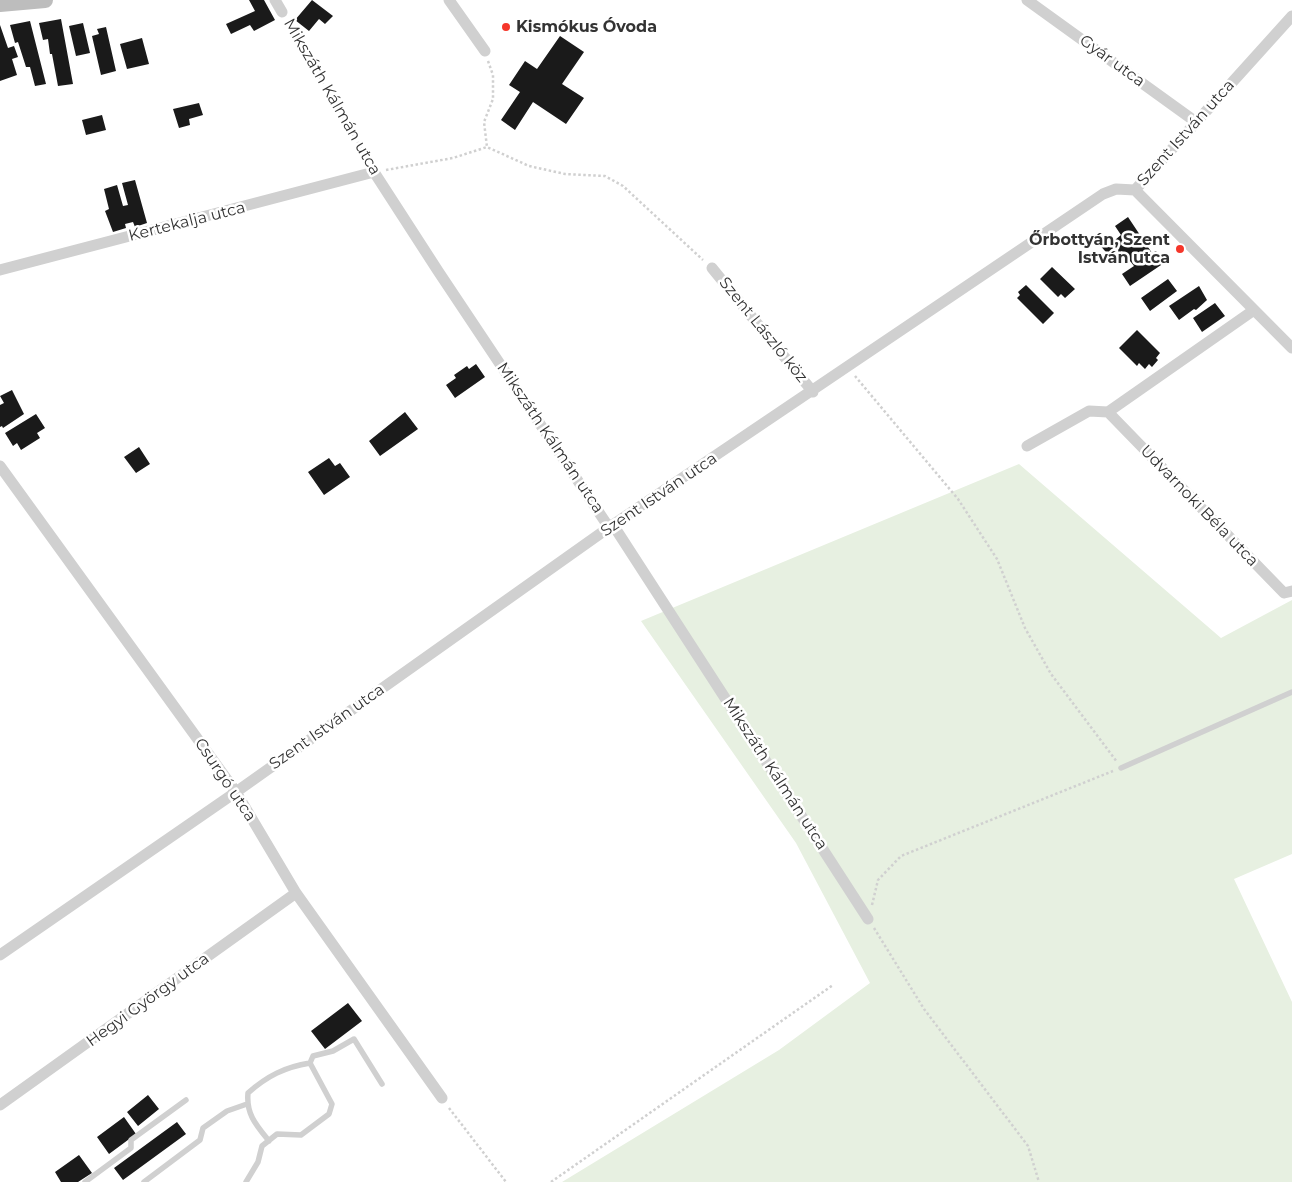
<!DOCTYPE html>
<meta charset="utf-8">
<style>
body{margin:0}
canvas{display:block;background:#fff}
</style>
<canvas width="1292" height="1182"></canvas>
<script>
const c = document.querySelector('canvas').getContext('2d');
c.lineJoin = 'round';
function fill(path, color) { c.fillStyle = color; c.fill(path, 'evenodd'); }
function trace(path, color, width, dash) { c.strokeStyle = color; c.lineWidth = width; c.lineCap = dash ? 'butt' : 'round'; c.setLineDash(dash || []); c.stroke(path); }
function label(font, color, halo, rows, align = 'center') {
  c.font = font + ' Montserrat,sans-serif'; c.lineWidth = 5; c.setLineDash([]); c.textBaseline = 'middle'; c.strokeStyle = halo; c.fillStyle = color; for (const [text, x, y, turn = 0] of rows) {
    c.save(); c.translate(x, y); c.rotate((+turn || 0) * Math.PI / 180); c.textAlign = isNaN(turn) ? turn : align; if (halo) c.strokeText(text, 0, 0); c.fillText(text, 0, 0); c.restore();
  }
}
const green = new Path2D(`
 M1019 464 1221 638 1292 600V854L1234 879 1292 1002V1182H562L779 1050 870 983 796 843 641 621Z`);
const building = new Path2D(`
 M249 0H264L275 20 254 31 250 25 231 34 226 24 255 11Z
 M312 0 333 16 325 24 319 19 309 31 295 20Z
 M61 19 73 84 58 86 52 54H50L48 39 43 40 39 23Z
 M30 21 46 84 35 86 30 67H26L18 42 15 43 10 25Z
 M83 23 90 53 76 56 69 26Z
 M0 25 8 48 14 46 18 57 12 59 17 75 0 81Z
 M106 27 116 71 101 75 92 36 99 34 97 29Z
 M560 36 584 52 562 84 584 98 566 124 533 102 515 130 501 120 520 92 509 85 525 61 537 69Z
 M142 38 149 64 127 69 120 44Z
 M199 103 203 115 189 119 190 125 179 128 173 109Z
 M102 115 106 130 86 135 82 120Z
 M135 180 147 223 135 227 133 222 125 224 126 228 113 232 105 211 109 209 104 189 117 185 123 206 128 205 122 183Z
 M1128 217 1152 253 1156 251 1164 263 1130 286 1122 274 1134 266 1122 251 1112 259 1098 243 1109 234 1115 240 1121 235 1115 226Z
 M1052 267 1075 289 1065 298 1061 294 1058 297 1040 279Z
 M1168 279 1177 291 1150 311 1141 298Z
 M1026 285 1054 313 1043 324 1017 298 1020 295 1018 292Z
 M1199 286 1207 300 1196 310 1194 309 1179 320 1169 306Z
 M1215 303 1225 316 1202 332 1193 318Z
 M1137 330 1160 353 1156 358 1158 360 1152 367 1149 364 1145 369 1139 363 1137 366 1119 348Z
 M476 364 485 377 455 398 446 385 456 378 454 375 467 366 469 369Z
 M12 390 24 414 3 428 2 426 0 427V405L4 403 0 396Z
 M405 412 418 429 380 456 369 441Z
 M36 414 45 428 37 433 40 438 21 450 17 443 13 446 5 433Z
 M139 447 150 464 136 473 124 457Z
 M329 458 335 466 340 463 350 477 324 495 308 472Z
 M348 1003 362 1021 325 1049 311 1031Z
 M148 1095 159 1109 138 1126 127 1112Z
 M124 1117 136 1134 109 1154 97 1137Z
 M177 1122 186 1134 123 1180 114 1168Z
 M79 1155 92 1173 78 1182H61L55 1172Z`);
const path = new Path2D(`
 M287 21 369 162
 M488 61 493 75V99L484 122 487 147 529 166 565 174 605 176 623 186 703 260
 M386 170 453 158 487 147
 M855 376 958 499 997 559 1025 628 1051 674 1117 762
 M872 905 878 880 901 856 1113 771
 M874 928 924 1009 1028 1146 1039 1182
 M449 1108 506 1182
 M551 1182 833 985`);
const service = new Path2D(`
 M1121 768 1292 692
 M269 1141C256 1125 246 1114 248 1093 267 1076 285 1067 310 1063
 M85 1182 131 1148V1140L186 1100
 M144 1182 200 1140 203 1128 227 1111 247 1104
 M246 1182 258 1162 262 1146 277 1134 301 1135 329 1114 332 1104 310 1063 313 1056 333 1051 354 1039 382 1084`);
const minor = new Path2D(`
 M275 0 282 12
 M449 0 485 51
 M1027 0 1196 122
 M1135 190 1292 16
 M1135 190 1292 348
 M712 268 813 392
 M0 270 374 172 438 271 606 523 617 531 868 919
 M1254 310 1108 412 1284 593 1292 591
 M1027 446 1089 411 1108 412
 M0 466 236 792 296 893 442 1098
 M0 955 236 792 611 526 1103 194 1116 189 1135 190
 M0 1105 296 893`);
const secondary = new Path2D(`
 M0 4 45 0`);
const markers = [
 [506,27,5,"#f5362a"],
 [1180,249,5,"#f5362a"]
];
const poiNames = [
 ["Kismókus Óvoda",516,27],
 ["Őrbottyán, Szent",1170,240,"right"],
 ["István utca",1170,258,"right"]
];
const streetNames = [
 ["Gyár utca",1112,61,36],
 ["Mikszáth Kálmán utca",332,97,60],
 ["Szent István utca",1186,133,-48],
 ["Kertekalja utca",187,222,-14],
 ["Szent László köz",763,330,51],
 ["Mikszáth Kálmán utca",550,438,56],
 ["Szent István utca",659,495,-34],
 ["Udvarnoki Béla utca",1199,506,46],
 ["Szent István utca",327,727,-35],
 ["Mikszáth Kálmán utca",775,774,57],
 ["Csurgó utca",225,780,56],
 ["Hegyi György utca",148,1000,-36]
];
fill(green, '#e7f0e1');
fill(building, '#1a1a1a');
trace(path, '#d0d0d0', 2.5, [2.5, 2.5]);
trace(service, '#d0d0d0', 5.5);
trace(minor, '#d0d0d0', 11);
trace(secondary, '#bdbdbd', 16);
for (const [x, y, r, color] of markers) { const dot = new Path2D(); dot.arc(x, y, r, 0, 2 * Math.PI); c.fillStyle = color; c.fill(dot); trace(dot, '#fff', 2); }
label('bold 16px', '#333', '#fff', poiNames, 'left');
label('16px', '#333', '#fff', streetNames);
</script>
